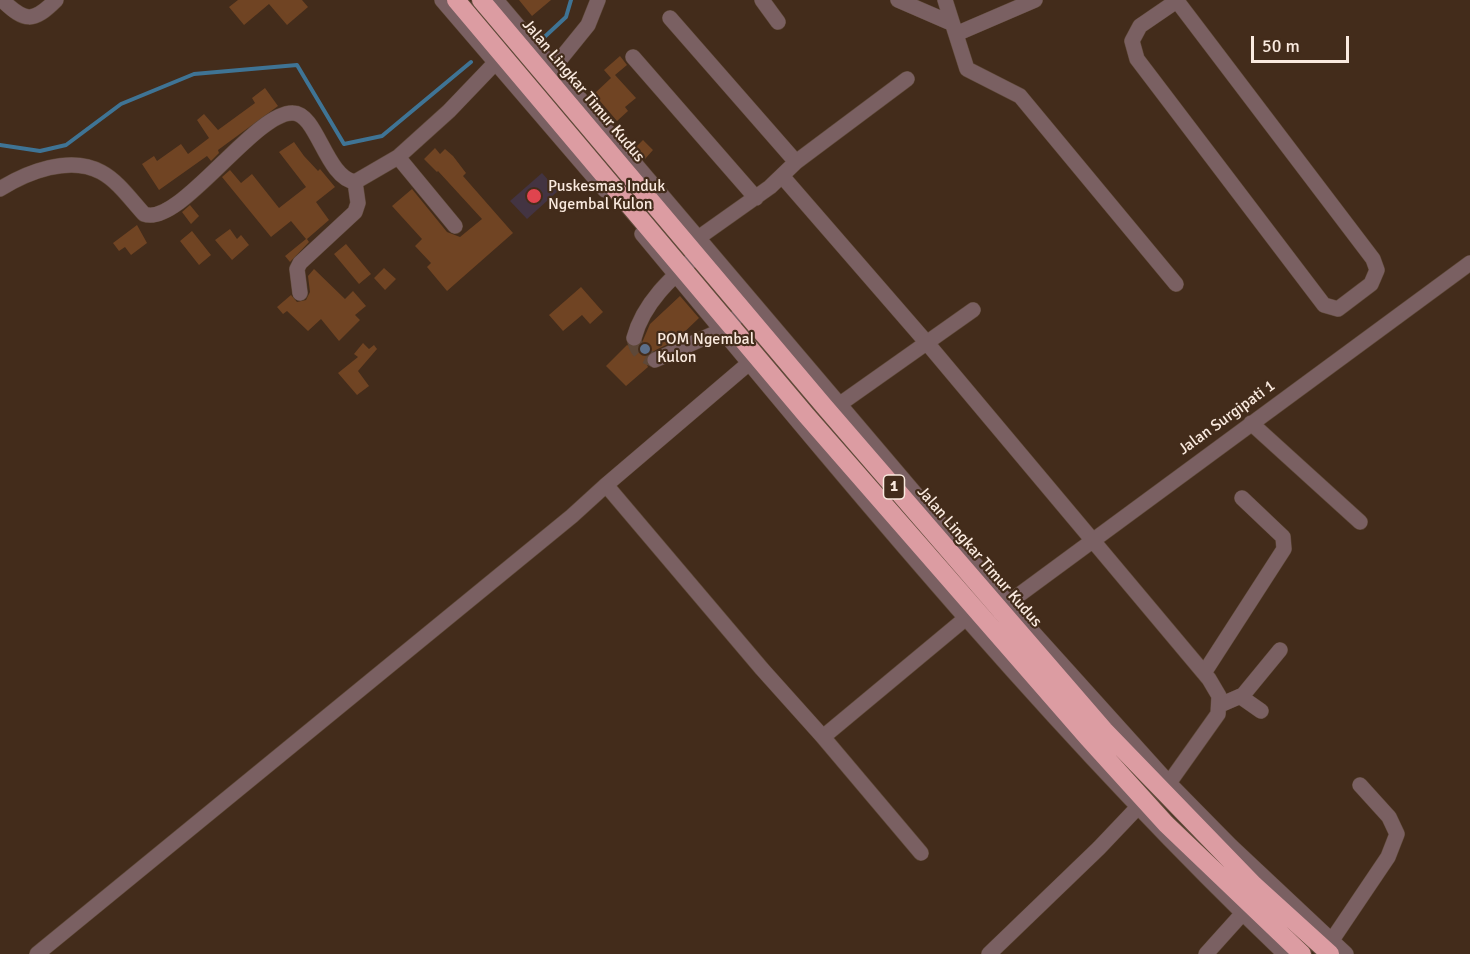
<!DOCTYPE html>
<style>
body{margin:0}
#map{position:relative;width:1470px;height:954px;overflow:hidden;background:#432c1b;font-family:Signika,sans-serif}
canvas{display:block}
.scale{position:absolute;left:1251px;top:36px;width:98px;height:27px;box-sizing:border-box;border:3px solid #faeadf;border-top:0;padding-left:8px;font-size:18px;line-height:21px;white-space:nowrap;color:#faeadf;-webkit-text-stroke:4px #432c1b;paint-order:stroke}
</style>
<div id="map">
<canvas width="1470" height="954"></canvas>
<div class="scale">50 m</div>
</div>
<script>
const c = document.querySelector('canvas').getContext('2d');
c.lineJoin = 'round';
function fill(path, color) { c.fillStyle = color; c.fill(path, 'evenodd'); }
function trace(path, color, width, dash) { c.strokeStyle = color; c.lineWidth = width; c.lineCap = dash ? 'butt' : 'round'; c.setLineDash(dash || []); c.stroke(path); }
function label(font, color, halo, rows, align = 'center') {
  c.font = font + ' Signika,sans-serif'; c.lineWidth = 4.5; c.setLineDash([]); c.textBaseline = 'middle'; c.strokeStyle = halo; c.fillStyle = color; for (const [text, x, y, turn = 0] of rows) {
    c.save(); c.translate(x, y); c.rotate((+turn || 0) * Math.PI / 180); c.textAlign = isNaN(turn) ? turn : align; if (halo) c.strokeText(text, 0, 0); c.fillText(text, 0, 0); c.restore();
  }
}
const medical = new Path2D(`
 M542 173 558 191 527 219 510 201Z`);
const stream = new Path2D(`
 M538 43 566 17 571 0
 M0 145 40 151 66 145 121 104 194 74 297 65 344 144 382 136 471 62`);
const building = new Path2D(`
 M238 0H302L308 7 287 25 269 4 244 25 229 7Z
 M519 0H551L532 16Z
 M620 56 627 65 615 75 636 98 625 107 628 111 617 121 594 94 611 78 604 70Z
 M265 88 278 106 218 150 219 153 211 161 207 156 159 190 142 164 154 156 157 161 181 144 188 154 209 138 197 120 204 114 218 130 255 103 252 98Z
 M643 140 653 150 645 159 635 148Z
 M294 142 304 156 318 171 320 169 335 187 316 202 329 220 307 239 309 242 290 262 285 256 306 239 291 221 271 237 222 177 230 170 241 183 252 174 279 208 306 187 279 152Z
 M435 148 440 154 445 149 453 156 466 173 463 176 513 233 447 291 427 267 431 263 415 246 422 239 392 206 412 189 447 232 460 237 482 219 438 171 437 172 424 159Z
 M190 205 199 216 191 224 182 212Z
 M137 225 147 243 131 255 125 247 119 251 113 243Z
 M230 229 237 239 241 235 249 245 232 260 215 240Z
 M192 231 211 255 199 265 180 241Z
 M346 244 371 274 359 284 334 254Z
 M384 268 396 279 385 290 374 278Z
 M314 269 345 299 353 291 366 306 355 315 360 320 339 341 321 319 308 331 287 311 283 314 277 307 291 295 297 302 306 300 310 292 308 276Z
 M581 287 603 312 590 324 582 315 563 331 549 315Z
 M680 296 699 318 676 340 648 354 645 360 648 367 626 386 606 366 627 345 635 348 641 345 650 324Z
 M363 343 369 349 374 345 377 349 358 371 369 386 357 395 338 373 358 357 354 354Z`);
const minorTunnel = new Path2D(`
 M634 338C636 352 643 356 655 360`);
const minor = new Path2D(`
 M2 0C25 22 33 23 56 0
 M442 0 605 190
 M496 0 1032 631 1169 783 1231 846 1346 954
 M762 0 778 22
 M898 0 951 23
 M945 0 967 69 1020 96 1176 284
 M1177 1 1373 259 1377 270 1371 284 1338 309 1324 305 1137 59 1132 41 1140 26 1178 0
 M670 18 796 162 770 187 691 243
 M956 34 1035 0
 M633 57 756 198
 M554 67 588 25 598 0
 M398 157 455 226
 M796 162 907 79
 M782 176 927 343 1209 679 1219 696 1218 714 1169 783
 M0 189C27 172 70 155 101 172 118 181 131 200 144 214 179 228 255 111 293 113 317 113 326 178 355 182L398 157 449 111 495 63
 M642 234C847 481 1052 732 1285 954
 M300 293 297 269 300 263 355 212 358 203 355 182
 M634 338C644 300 676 274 705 248
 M755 358 606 485 762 669 823 737
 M655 360 722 330 753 303
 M840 404 973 310
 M1251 423 1360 522
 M1008 603 1470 263
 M1204 673 1284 549 1283 537 1242 498
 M1241 697 1261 711
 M1220 705 1243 695 1280 650
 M921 853 823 737 966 618
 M1332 940 1388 857 1397 834 1389 817 1360 785
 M37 954 572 516 606 485
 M989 954 1099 848 1137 808
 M1206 954 1242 914`);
const highway = new Path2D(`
 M456 0 806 415 1088 738 1166 824 1302 954
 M481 0 824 406 1104 730 1254 885 1330 954`);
const markers = [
 [534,196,8,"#e0444e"],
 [645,349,6,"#5c6f8a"]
];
const shields = [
 [894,487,21]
];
const shieldNames = [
 ["1",894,487]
];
const streetNames = [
 ["Jalan Lingkar Timur Kudus",583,91,50],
 ["Jalan Surgipati 1",1227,418,-36],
 ["Jalan Lingkar Timur Kudus",979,557,49]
];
const poiNames = [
 ["Puskesmas Induk",548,187],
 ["Ngembal Kulon",548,205],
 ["POM Ngembal",657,340],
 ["Kulon",657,358]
];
fill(medical, '#433442');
trace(stream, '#3f7495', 4);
fill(building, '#704423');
trace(minorTunnel, '#5e4838', 15, [15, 8]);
trace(minor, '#604a3a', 16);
trace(highway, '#604a3a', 20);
trace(minor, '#7a6062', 15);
trace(highway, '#dc9ca2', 18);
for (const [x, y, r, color] of markers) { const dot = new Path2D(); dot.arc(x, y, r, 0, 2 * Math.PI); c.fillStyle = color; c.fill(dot); trace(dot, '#432c1b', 2); }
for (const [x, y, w] of shields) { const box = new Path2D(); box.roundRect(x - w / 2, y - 12, w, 24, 4.5); c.fillStyle = '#432c1b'; c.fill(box); trace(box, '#faeadf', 1.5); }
label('bold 15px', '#faeadf', null, shieldNames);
label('16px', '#faeadf', '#432c1b', streetNames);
label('16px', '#faeadf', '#432c1b', poiNames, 'left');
</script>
